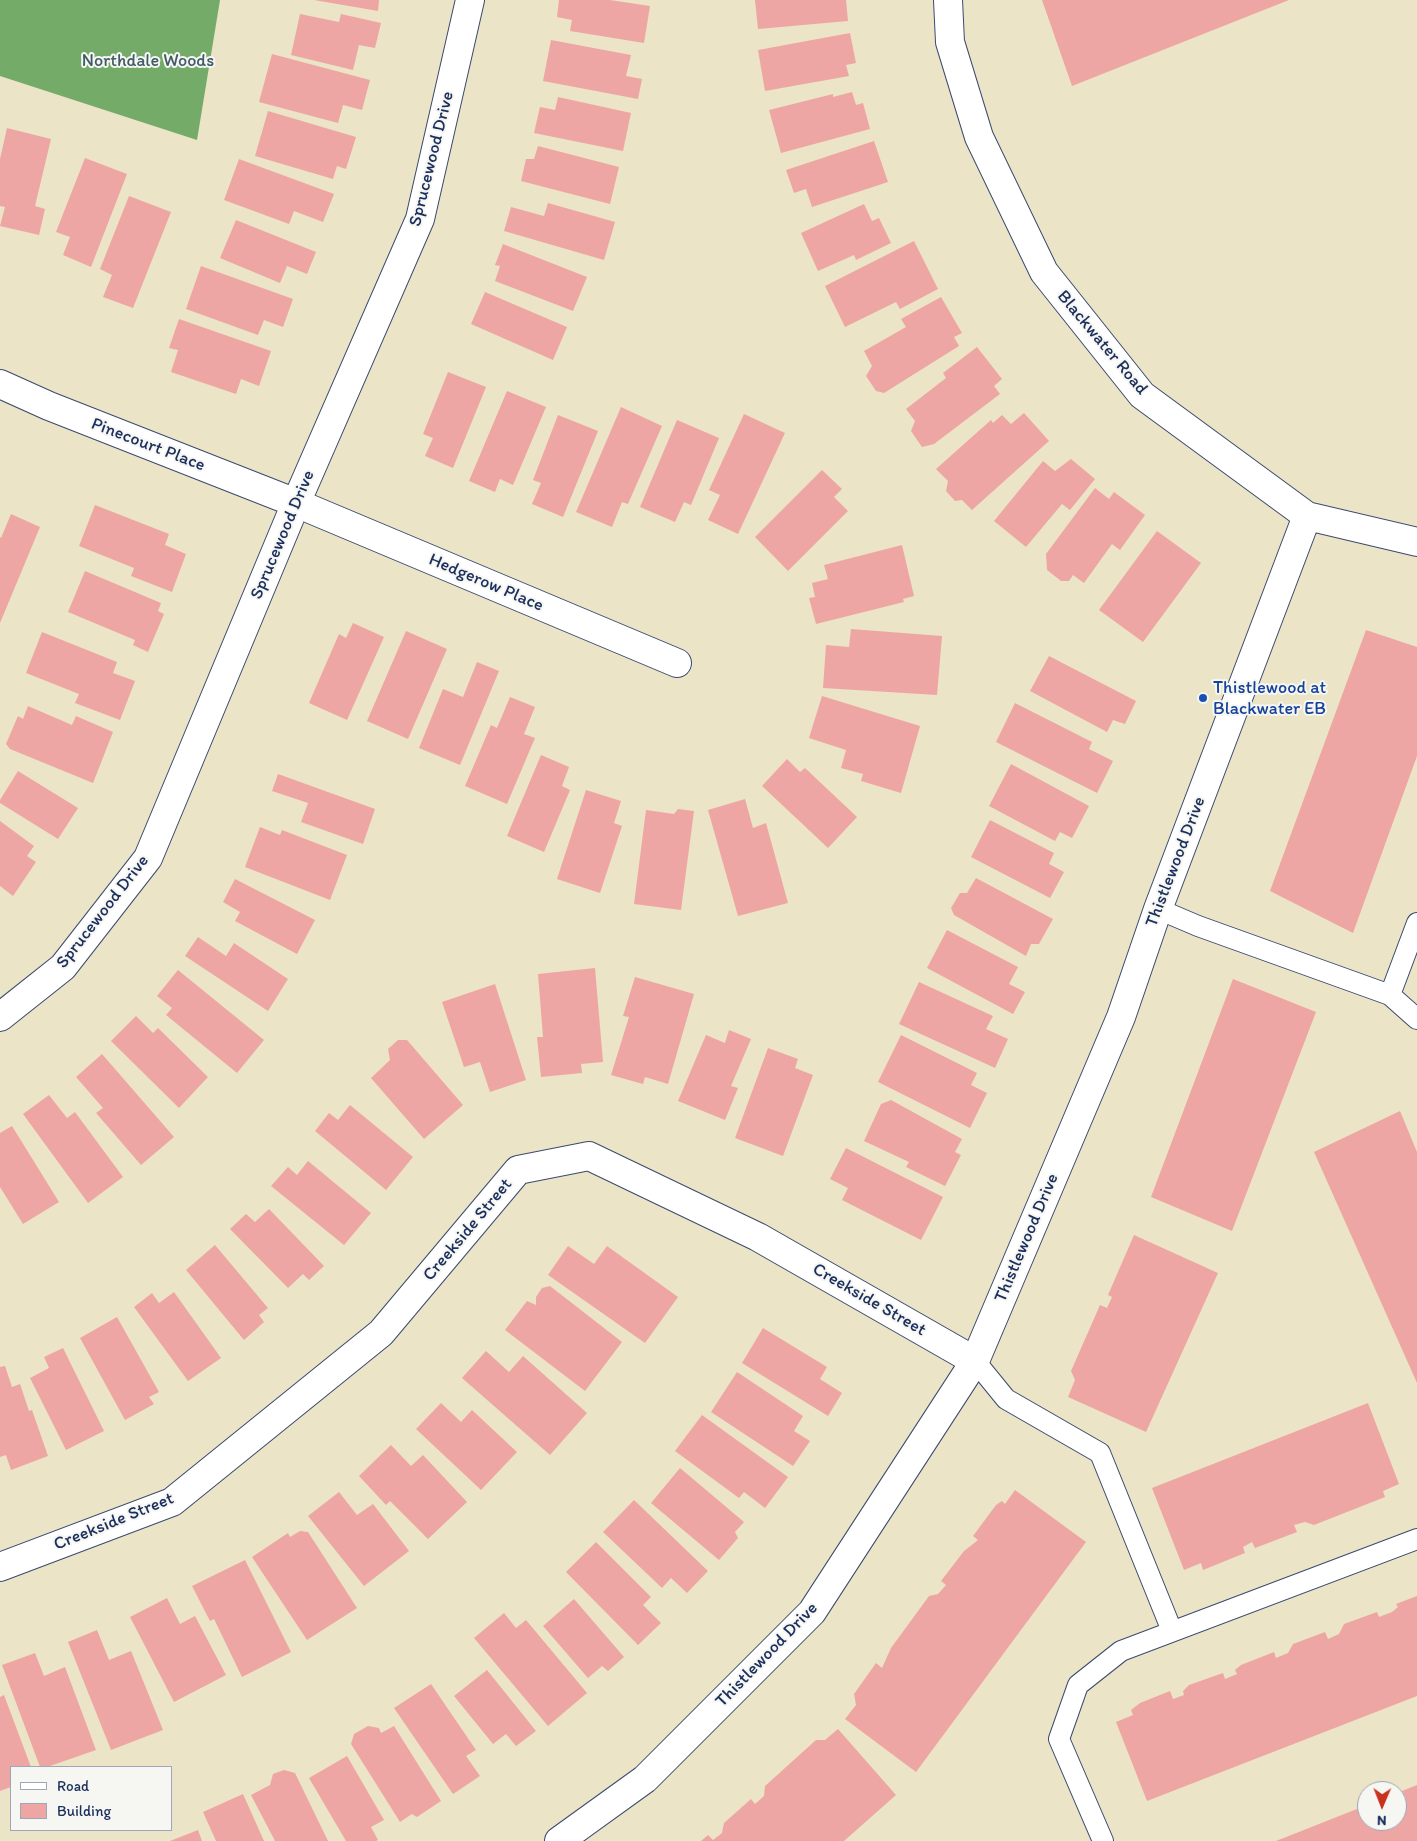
<!DOCTYPE html>
<style>
body{margin:0}
#map{position:relative;width:1417px;height:1841px;overflow:hidden;background:#ebe4c6;font-family:Itim,sans-serif}
canvas{display:block}
.legend{position:absolute;left:10px;top:1766px;width:162px;height:65px;box-sizing:border-box;background:#f6f6f2;border:1px solid #9ea6b7;margin:0;padding:6px 9px;list-style:none;font-size:15px;color:#1b2f5e}
.legend li{display:flex;align-items:center;gap:10px;height:25px}
.legend b{width:25px;border:1px solid #9ea6b7}
.north{position:absolute;left:1357px;top:1781px;width:50px;height:50px;box-sizing:border-box;background:#f6f6f2;border:1px solid #9ea6b7;border-radius:50%;rotate:181deg;font-size:14px;font-weight:700;line-height:20px;text-align:center;color:#1b2f5e}
.north::after{content:'';display:block;margin:auto;width:18px;height:22px;background:#c8321e;clip-path:polygon(50% 0,100% 100%,50% 72%,0 100%)}
</style>
<div id="map">
<canvas width="1417" height="1841"></canvas>
<ul class="legend">
<li><b style="height:6px;background:#fff"></b>Road</li>
<li><b style="height:14px;background:#eea6a5"></b>Building</li>
</ul>
<div class="north">N</div>
</div>
<script>
const c = document.querySelector('canvas').getContext('2d');
c.lineJoin = 'round';
function fill(path, color) { c.fillStyle = color; c.fill(path, 'evenodd'); }
function trace(path, color, width, dash) { c.strokeStyle = color; c.lineWidth = width; c.lineCap = dash ? 'butt' : 'round'; c.setLineDash(dash || []); c.stroke(path); }
function label(font, color, halo, rows, align = 'center') {
  c.font = font + ' Itim,sans-serif'; c.lineWidth = 4; c.setLineDash([]); c.textBaseline = 'middle'; c.strokeStyle = halo; c.fillStyle = color; for (const [text, x, y, turn = 0] of rows) {
    c.save(); c.translate(x, y); c.rotate((+turn || 0) * Math.PI / 180); c.textAlign = isNaN(turn) ? turn : align; if (halo) c.strokeText(text, 0, 0); c.fillText(text, 0, 0); c.restore();
  }
}
const forest = new Path2D(`
 M0 0H220L197 140 0 76Z`);
const building = new Path2D(`
 M314 0H379L378 11Z
 M559 0H610L650 6 644 43 570 31 572 20 557 17Z
 M755 0H846L848 21 758 29Z
 M1042 0H1289L1072 86Z
 M300 14 339 22 341 14 381 23 375 48 359 45 353 70 291 55Z
 M850 33 856 63 846 65 849 76 765 91 758 50Z
 M551 40 631 55 626 76 642 79 638 99 543 81Z
 M272 54 370 80 362 110 343 105 338 123 259 102Z
 M852 92 856 105 863 103 870 129 781 153 769 110 833 94V97Z
 M558 97 631 113 623 151 534 133 540 107 555 110Z
 M268 111 356 137 346 169 337 166 333 179 255 156Z
 M7 128 51 139 35 206 45 209 39 235 0 226 5 207 0 206V159Z
 M874 141 888 182 812 207 806 189 794 193 786 170Z
 M538 146 619 167 610 204 521 181 526 159H534Z
 M85 158 127 174 91 267 63 255 70 237 56 232Z
 M239 159 334 194 323 222 294 211 289 224 224 200Z
 M129 196 171 212 133 308 103 297 112 275 100 269Z
 M548 203 615 222 604 260 504 231 511 207 544 216Z
 M864 204 872 221 879 218 891 243 856 260 854 255 818 271 801 233Z
 M236 220 316 252 307 274 287 266 280 283 220 258Z
 M914 241 938 289 900 309 896 302 845 327 825 286Z
 M503 244 587 277 573 311 495 281 500 266 495 265Z
 M201 266 293 299 283 327 264 320 258 335 186 309Z
 M485 292 567 327 553 360 471 324Z
 M941 297 962 333 954 337 959 346 884 393 876 391 866 376 872 366 864 351 906 327 901 319Z
 M179 319 271 351 259 386 241 379 236 394 171 372 178 350 169 348Z
 M977 347 1002 379 994 386 1000 394 934 444 922 447 911 431 915 421 906 409 946 378 943 373Z
 M448 372 486 387 453 468 425 456 433 438 423 434Z
 M507 391 546 407 513 485 500 479 495 492 469 481Z
 M621 407 662 426 628 504 622 502 612 527 576 512Z
 M1024 413 1049 441 972 510 962 500 955 501 946 491 948 481 936 469 991 420 993 423 1002 415 1011 424Z
 M744 414 785 433 738 534 708 520 720 495 709 490Z
 M558 415 598 431 563 517 532 504 541 483 533 480Z
 M677 420 719 438 691 505 684 502 675 522 640 507Z
 M1071 459 1095 479 1070 510 1062 504 1026 547 994 521 1043 461 1055 471Z
 M822 470 842 489 834 497 848 511 788 571 755 537Z
 M1095 488 1109 499 1114 492 1145 515 1120 550 1112 544 1084 583 1073 575 1069 581H1061L1047 570 1046 554Z
 M95 505 169 534 165 545 186 554 172 592 131 576 134 568 79 546Z
 M11 514 40 527 0 623V537L1 538Z
 M1157 531 1201 563 1143 642 1099 610Z
 M902 545 914 596 903 599 904 602 816 624 809 598 815 597 812 583 828 579 824 565Z
 M85 571 161 603 158 611 164 614 148 652 133 645 135 640 68 612Z
 M353 623 384 637 347 720 309 703 339 634 346 638Z
 M851 629 942 636 937 695 823 688 826 645 849 647Z
 M1366 630 1417 647V756L1353 933 1270 891Z
 M406 631 447 649 408 739 367 721Z
 M42 632 117 662 113 673 135 681 120 720 75 703 79 694 26 673Z
 M1049 656 1136 701 1125 724 1113 720 1107 732 1030 691Z
 M477 662 499 671 460 765 419 748 443 689 463 697Z
 M822 696 920 726 901 793 861 781 863 774 841 768 846 750 809 738Z
 M510 697 535 707 524 734 535 738 507 804 465 786 491 725 497 728Z
 M1015 703 1092 742 1089 749 1113 761 1097 793 996 742Z
 M28 706 72 725 76 716 113 732 93 783 10 749 6 744 18 716 23 719Z
 M541 755 569 767 562 786 570 790 544 852 507 836Z
 M787 759 800 772 805 768 857 817 828 848 762 786Z
 M1011 764 1089 806 1072 838 1060 832 1055 841 989 806Z
 M18 771 78 808 58 839 0 803V800Z
 M278 774 375 809 363 844 301 822 308 803 272 791Z
 M586 790 621 801 614 823 622 826 600 893 557 879Z
 M745 799 753 828 766 823 788 903 738 916 708 810Z
 M678 809 694 811 681 910 634 904 646 810 674 814Z
 M990 820 1054 853 1049 864 1064 872 1050 898 971 857Z
 M0 821 34 846 27 856 36 862 13 896 0 886Z
 M260 827 280 835 282 830 347 855 330 900 245 867Z
 M976 878 1053 919 1039 944H1031L1026 956 954 915 951 908 960 893H967Z
 M235 879 315 920 297 954 235 921 240 912 223 902Z
 M947 930 1018 967 1009 984 1025 992 1013 1014 927 968Z
 M198 937 226 956 234 943 288 979 268 1011 185 956Z
 M595 968 603 1062 581 1064 582 1073 541 1077 537 1037H543L538 974Z
 M178 970 264 1040 237 1073 166 1015 172 1008 157 996Z
 M635 977 694 994 668 1084 645 1077 643 1084 611 1075 629 1017 623 1016Z
 M1233 979 1316 1012 1232 1231 1151 1197Z
 M919 982 993 1016 986 1029 1008 1039 995 1068 899 1024Z
 M495 984 526 1080 490 1092 480 1062 464 1067 442 1002Z
 M136 1016 153 1033 158 1028 208 1077 179 1108 111 1041Z
 M729 1030 751 1039 731 1086 738 1088 725 1120 678 1101 706 1035 725 1043Z
 M901 1035 977 1073 971 1085 987 1093 970 1128 878 1082Z
 M398 1040H407L463 1105 424 1139 371 1078 390 1060 388 1049Z
 M768 1048 798 1059 795 1068 813 1075 783 1156 735 1138Z
 M102 1054 174 1137 141 1165 96 1113 103 1108 76 1077Z
 M49 1095 67 1118 75 1112 123 1177 88 1203 23 1114Z
 M891 1100 962 1139 955 1152 961 1155 945 1186 906 1167 909 1162 864 1141 881 1104Z
 M350 1105 413 1157 386 1190 315 1131 329 1113 338 1120Z
 M1400 1111 1417 1152V1383L1314 1152Z
 M12 1126 59 1202 23 1224 0 1187V1133Z
 M846 1148 943 1197 921 1240 842 1200 848 1188 830 1179Z
 M308 1161 371 1213 344 1245 271 1186 288 1167 297 1175Z
 M269 1209 324 1266 309 1280 303 1274 288 1288 230 1229 246 1214 255 1222Z
 M1134 1235 1218 1273 1146 1432 1068 1397 1075 1380 1071 1371 1100 1305 1107 1308 1112 1297 1108 1295Z
 M215 1245 268 1308 259 1315 264 1322 244 1340 186 1270Z
 M568 1246 594 1264 607 1246 678 1297 645 1343 548 1275Z
 M550 1286 622 1342 585 1391 505 1330 527 1301 536 1305V1297L542 1288Z
 M174 1292 221 1358 188 1381 134 1307 152 1293 159 1303Z
 M117 1317 159 1392 149 1397 154 1404 125 1420 80 1338Z
 M763 1328 827 1367 820 1379 842 1393 828 1416 742 1363Z
 M63 1348 104 1431 66 1450 30 1378 49 1368 44 1357Z
 M486 1351 509 1372 523 1356 587 1413 550 1455 462 1378Z
 M5 1366 12 1387 20 1384 29 1411 32 1410 48 1456 11 1470 6 1455 0 1457V1367Z
 M737 1372 803 1416 794 1431 810 1441 793 1466 711 1412Z
 M441 1403 461 1422 472 1410 517 1452 481 1490 416 1429Z
 M1368 1403 1399 1484 1383 1491 1385 1497 1314 1525 1305 1522 1294 1525 1297 1532 1255 1548 1252 1542 1243 1547 1245 1553 1203 1570 1201 1563 1184 1570 1152 1488Z
 M702 1415 788 1477 765 1508 744 1492 739 1498 675 1451Z
 M391 1445 411 1466 423 1455 467 1502 428 1539 390 1501 386 1505 359 1476Z
 M680 1468 744 1522 735 1532 738 1538 719 1560 651 1503Z
 M1015 1490 1086 1542 916 1772 845 1719 856 1705 854 1694 876 1663 882 1668 891 1648 929 1596 938 1594 946 1585 941 1581 964 1551 978 1540 973 1536 996 1505 1002 1501 1005 1504Z
 M339 1492 357 1515 373 1504 409 1551 364 1586 308 1516Z
 M634 1500 708 1571 687 1593 671 1578 662 1588 603 1532Z
 M300 1531 308 1532 357 1608 307 1640 252 1557 288 1533 290 1537Z
 M596 1542 651 1597 643 1605 661 1623 638 1645 566 1572Z
 M245 1560 291 1652 242 1677 214 1619 210 1621 192 1586Z
 M1417 1596V1696L1147 1801 1116 1722 1133 1715 1131 1710 1140 1703 1170 1691 1173 1699 1184 1695 1183 1691 1189 1685 1223 1673 1225 1679 1237 1674 1235 1670 1241 1665 1274 1652 1276 1658 1288 1653 1293 1644 1325 1632 1328 1639 1339 1634 1344 1624 1377 1612 1379 1617 1392 1612 1398 1607 1396 1604Z
 M167 1598 180 1624 195 1616 226 1675 174 1702 130 1617Z
 M574 1599 624 1657 608 1671 602 1666 588 1678 543 1626Z
 M504 1613 516 1628 526 1620 587 1693 548 1726 474 1638Z
 M97 1630 109 1660 131 1651 163 1730 111 1750 68 1642Z
 M35 1653 44 1676 65 1667 96 1750 47 1767H40L2 1665Z
 M487 1670 536 1731 516 1746 506 1734 493 1744 454 1696Z
 M431 1684 476 1750 466 1756 480 1776 453 1794 394 1708Z
 M4 1695 31 1767H11V1787L0 1791V1697Z
 M368 1726 379 1728 381 1733 394 1726 441 1801 417 1817 412 1814 400 1822 351 1744 354 1734Z
 M838 1729 896 1795 844 1841H701L708 1835 713 1840 722 1833 724 1823 751 1799 755 1804 764 1796 765 1786 816 1740H825Z
 M347 1756 384 1820 371 1827 378 1840 376 1841H346L309 1778Z
 M284 1770 295 1773 328 1841H275L251 1795 270 1785 273 1774Z
 M1417 1785V1841H1276L1367 1805V1821H1397V1793Z
 M243 1794 264 1841H216L203 1812Z
 M198 1830 202 1841H170Z`);
const lane = new Path2D(`
 M1158 909 1198 926 1390 995 1417 923
 M1390 995 1417 1019
 M975 1361 1006 1399 1100 1453 1172 1631
 M1103 1841 1059 1739 1078 1685 1121 1651 1417 1539`);
const street = new Path2D(`
 M0 384 49 406 296 503 677 663
 M0 1017 63 967 148 858 296 503 420 219 470 0
 M0 1567 172 1502 381 1333 518 1170 589 1156 758 1237 975 1361`);
const secondary = new Path2D(`
 M948 0 950 42 979 137 1044 272 1142 395 1307 516 1417 542
 M559 1841 645 1779 812 1612 975 1361 1121 1017 1158 909 1307 516`);
const markers = [
 [1203,698,5,"#1a4fb4"]
];
const parkNames = [
 ["Northdale Woods",148,61]
];
const streetNames = [
 ["Sprucewood Drive",432,159,-76],
 ["Blackwater Road",1102,343,50],
 ["Pinecourt Place",148,445,21],
 ["Sprucewood Drive",283,535,-67],
 ["Hedgerow Place",486,583,23],
 ["Thistlewood Drive",1176,862,-69],
 ["Sprucewood Drive",103,912,-52],
 ["Creekside Street",468,1230,-50],
 ["Thistlewood Drive",1027,1238,-67],
 ["Creekside Street",869,1300,30],
 ["Creekside Street",114,1522,-22],
 ["Thistlewood Drive",767,1655,-46]
];
const transitNames = [
 ["Thistlewood at",1213,688],
 ["Blackwater EB",1213,709]
];
fill(forest, '#75ab68');
fill(building, '#eea6a5');
trace(lane, '#3a4a6e', 22);
trace(street, '#3a4a6e', 30);
trace(secondary, '#3a4a6e', 30);
trace(lane, '#fff', 20);
trace(street, '#fff', 28);
trace(secondary, '#fff', 28);
for (const [x, y, r, color] of markers) { const dot = new Path2D(); dot.arc(x, y, r, 0, 2 * Math.PI); c.fillStyle = color; c.fill(dot); trace(dot, '#f6f6f2', 2); }
label('18px', '#3f5c66', '#f6f6f2', parkNames);
label('18px', '#1b2f5e', '#f6f6f2', streetNames);
label('18px', '#164399', '#f6f6f2', transitNames, 'left');
</script>
